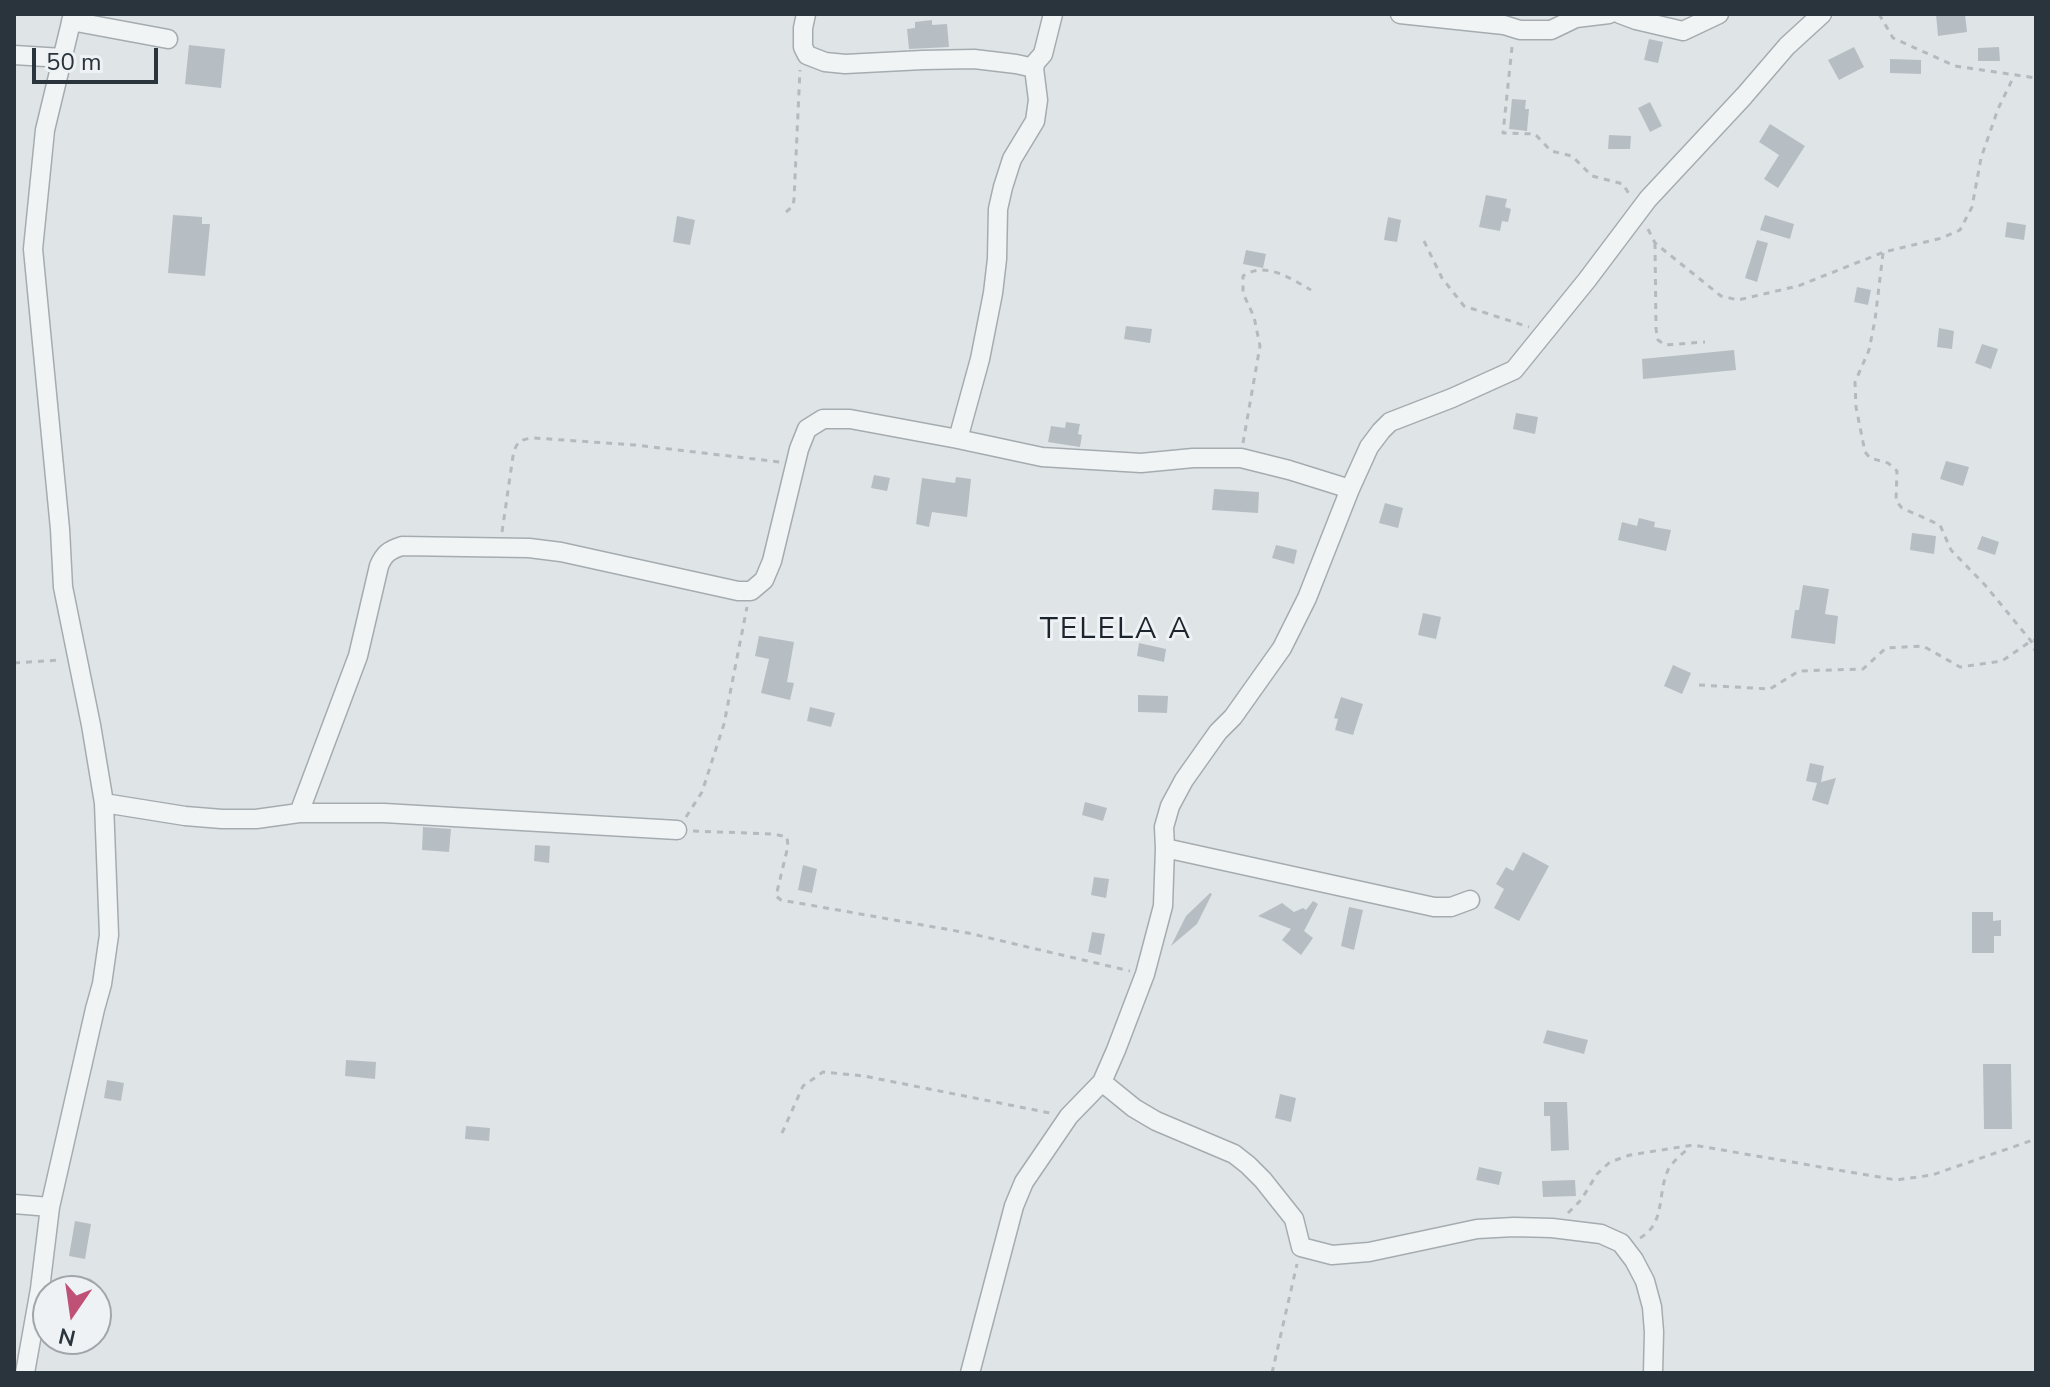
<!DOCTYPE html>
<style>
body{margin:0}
#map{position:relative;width:2050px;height:1387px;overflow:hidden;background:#dfe4e7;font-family:"Nunito Sans",sans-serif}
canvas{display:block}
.frame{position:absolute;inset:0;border:16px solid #2a343c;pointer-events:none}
.north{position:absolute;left:32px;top:1275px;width:80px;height:80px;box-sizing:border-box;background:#eef2f4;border:2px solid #a0a6aa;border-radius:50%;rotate:193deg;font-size:22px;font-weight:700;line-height:32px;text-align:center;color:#2a343c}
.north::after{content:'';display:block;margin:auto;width:28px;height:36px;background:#bf5177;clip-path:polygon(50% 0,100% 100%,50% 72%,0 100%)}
.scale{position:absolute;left:32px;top:48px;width:126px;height:36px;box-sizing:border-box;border:4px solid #2a343c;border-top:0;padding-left:10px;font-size:24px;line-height:28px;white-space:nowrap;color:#2a343c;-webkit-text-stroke:6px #eef2f4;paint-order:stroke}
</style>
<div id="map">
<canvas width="2050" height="1387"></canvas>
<div class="frame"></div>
<div class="north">N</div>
<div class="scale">50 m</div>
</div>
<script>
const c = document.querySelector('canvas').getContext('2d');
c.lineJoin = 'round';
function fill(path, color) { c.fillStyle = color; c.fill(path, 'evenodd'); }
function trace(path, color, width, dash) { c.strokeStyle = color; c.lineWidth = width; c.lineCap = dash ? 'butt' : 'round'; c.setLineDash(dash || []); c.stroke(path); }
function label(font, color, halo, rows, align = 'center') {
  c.font = font + ' "Nunito Sans",sans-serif'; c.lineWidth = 6; c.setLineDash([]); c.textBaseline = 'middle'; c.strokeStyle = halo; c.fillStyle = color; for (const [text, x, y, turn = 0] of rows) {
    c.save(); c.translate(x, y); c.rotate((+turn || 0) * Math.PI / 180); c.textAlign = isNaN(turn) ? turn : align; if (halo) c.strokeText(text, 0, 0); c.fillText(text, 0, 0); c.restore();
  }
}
const building = new Path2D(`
 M1936 14H1965L1967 32 1938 36Z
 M932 20V25L947 24 949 47 909 49 907 29 915 28V22Z
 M1649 39 1663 42 1658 63 1644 60Z
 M189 45 225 49 221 88 185 84Z
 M1854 47 1864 67 1839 80 1828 60Z
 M1999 47 2000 61H1978V48Z
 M1890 59 1921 60V74L1890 73Z
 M1512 99 1526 100 1525 109H1529L1527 131 1509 129Z
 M1650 102 1662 126 1650 132 1638 108Z
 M1770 124 1805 146 1778 188 1764 179 1779 155 1759 142Z
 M1609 135 1631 136 1630 149H1608Z
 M1486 195 1507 199 1505 207 1511 209 1508 222 1502 221 1500 231 1479 227Z
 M173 215 202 217V224H210L205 276 168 273Z
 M1765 215 1794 224 1790 239 1760 230Z
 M677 216 695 220 690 245 673 242Z
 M1388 217 1401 220 1397 242 1384 240Z
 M2007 222 2026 225 2024 240 2005 237Z
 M1757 240 1768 243 1757 282 1745 278Z
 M1246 250 1266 254 1263 268 1243 264Z
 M1857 287 1871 290 1868 305 1854 302Z
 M1126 326 1152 329 1150 343 1124 339Z
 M1939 328 1954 331 1952 349 1937 347Z
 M1982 344 1998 349 1991 369 1975 363Z
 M1734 350 1736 370 1643 379 1642 359Z
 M1516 413 1538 417 1535 434 1513 429Z
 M1066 422 1080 424 1078 434 1082 435 1080 447 1048 442 1051 426 1065 428Z
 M1946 461 1969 467 1963 486 1940 479Z
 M874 475 890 478 887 491 871 488Z
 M956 477 971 479 967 517 932 512 929 527 916 524 922 478 955 483Z
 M1214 489 1259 492 1258 513 1212 510Z
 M1385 503 1403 508 1398 528 1379 523Z
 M1639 518 1655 522 1654 527 1671 530 1666 551 1618 540 1622 522 1637 526Z
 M1912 533 1936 536 1934 554 1910 550Z
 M1982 536 1999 542 1995 555 1977 549Z
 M1276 545 1297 550 1294 564 1272 558Z
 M1803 585 1829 589 1825 614 1838 616 1835 644 1791 638 1795 610H1799Z
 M1423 613 1441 617 1436 639 1418 635Z
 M759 636 794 642 787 682 794 683 790 700 761 693 769 659 755 656Z
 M1139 643 1166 649 1164 662 1137 656Z
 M1673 665 1691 673 1682 694 1664 686Z
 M1138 695 1168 696 1167 713 1138 712Z
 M1341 697 1363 704 1353 735 1335 730 1338 719 1334 718Z
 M810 707 835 713 831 727 807 721Z
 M1810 763 1824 766 1821 782 1836 778 1828 805 1812 800 1817 783 1806 781Z
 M1085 802 1107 808 1103 821 1082 815Z
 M423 827 451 829 449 852 422 850Z
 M535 845 550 846 549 863 534 861Z
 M1523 852 1549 866 1519 921 1494 908 1504 889 1496 884 1506 867 1513 871Z
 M803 865 817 869 812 893 798 890Z
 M1094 877 1109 879 1106 898 1091 895Z
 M1210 893 1212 894 1197 924 1171 946 1186 916Z
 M1313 901 1318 904 1304 931 1313 938 1301 955 1282 940 1291 929 1258 916 1282 903 1294 912 1303 908 1306 910Z
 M1349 907 1363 910 1354 950 1341 946Z
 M1972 912H1993V921L2001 920V936H1994V953H1972Z
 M1092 932 1105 934 1101 955 1088 952Z
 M1547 1030 1588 1040 1584 1054 1543 1043Z
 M346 1060 376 1062 375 1079 345 1076Z
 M1983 1064H2011L2012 1129H1984Z
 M107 1080 124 1083 121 1101 104 1098Z
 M1280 1094 1296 1098 1291 1122 1275 1118Z
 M1544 1102H1567L1569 1150 1551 1151 1550 1116H1544Z
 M466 1126 490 1128 489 1141 465 1139Z
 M1479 1167 1502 1172 1499 1185 1476 1180Z
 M1575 1180 1576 1196 1543 1197 1542 1181Z
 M75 1221 91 1224 85 1259 69 1256Z`);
const path = new Path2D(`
 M1879 14 1893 38 1955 66 2036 78
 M1512 47 1503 133 1535 134 1551 151 1572 156 1592 176 1623 184 1629 194
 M786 212 793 206 794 199 800 70
 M1648 229 1655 243 1721 296 1738 300 1798 286 1884 252 1942 238 1960 230 1972 207 1981 158 1998 109 2014 76
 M1424 241 1442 278 1464 306 1529 327
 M1655 243 1656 329 1658 340 1665 345 1705 342
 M1883 253 1875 320 1869 350 1855 382 1856 407 1865 452 1870 458 1888 463 1897 471 1896 501 1902 508 1940 525 1951 550 1985 585 2031 641 2036 653
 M1243 443 1260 346 1254 317 1243 293V276C1265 261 1290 278 1311 290
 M502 532 513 456C516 442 520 439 534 438L635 445 780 462
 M14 663 61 660
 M1699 685 1770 689 1799 671 1863 669 1886 648 1923 646 1960 667 2002 661 2031 641 2036 640
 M686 817 702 792 724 724 747 607
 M693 831 773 834 787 837 788 846 776 896 781 900 968 933 1130 971
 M782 1133 803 1086 823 1072 864 1076 1050 1113
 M1568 1213 1581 1200 1597 1174 1610 1162 1630 1155 1693 1145 1896 1180 1932 1175 2036 1139
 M1640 1238C1666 1223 1657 1194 1668 1170 1673 1161 1682 1154 1690 1147
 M1272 1373 1297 1264`);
const minor = new Path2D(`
 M806 14 803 28V47L807 55 825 62 845 64 923 60 974 59 1016 64 1034 68
 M1400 14 1504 25 1520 30H1551L1576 18 1609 14
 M1620 14 1636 20 1683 31 1719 14
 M71 21 168 39
 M14 55 62 58
 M958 439 980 359 993 293 997 259 998 209 1003 187 1012 159 1035 121 1038 100 1034 68 1036 62 1043 54 1053 14
 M104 803 185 816 222 819H256L299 813H384L677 830
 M299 813 358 656 379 566C384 554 389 550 402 546L529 548 561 552 738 591H751L764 580 772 561 799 449 807 429 823 419H850L958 439 1042 457 1141 463 1193 458H1241L1289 470 1350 489
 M1165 848 1434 907H1451L1470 900
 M1102 1082 1134 1108 1156 1121 1234 1154 1248 1165 1263 1180 1294 1219 1301 1247 1332 1255 1369 1252 1477 1229 1514 1227 1552 1228 1601 1234 1621 1243 1634 1260 1645 1281 1652 1307 1654 1332 1653 1373
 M14 1204 50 1207
 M25 1373 40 1289 50 1207 95 1009 102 984 109 935 104 803 91 725 63 587 60 529 33 249 45 130 73 14
 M970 1373 1014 1206 1024 1182 1069 1116 1102 1082 1116 1050 1145 974 1163 906 1165 848 1164 827 1170 806 1184 780 1218 732 1233 717 1282 648 1307 598 1350 489 1369 447 1381 431 1390 422 1452 398 1514 370 1587 280 1648 199 1744 96 1787 46 1822 14`);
const quarterNames = [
 ["TELELA A",1116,631]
];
fill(building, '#b7bec3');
trace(minor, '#a5acb0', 21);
trace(path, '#b5babe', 3, [6, 6]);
trace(minor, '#f1f4f5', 18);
c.letterSpacing = '2px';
label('30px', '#1c252d', '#eef2f4', quarterNames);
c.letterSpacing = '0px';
</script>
